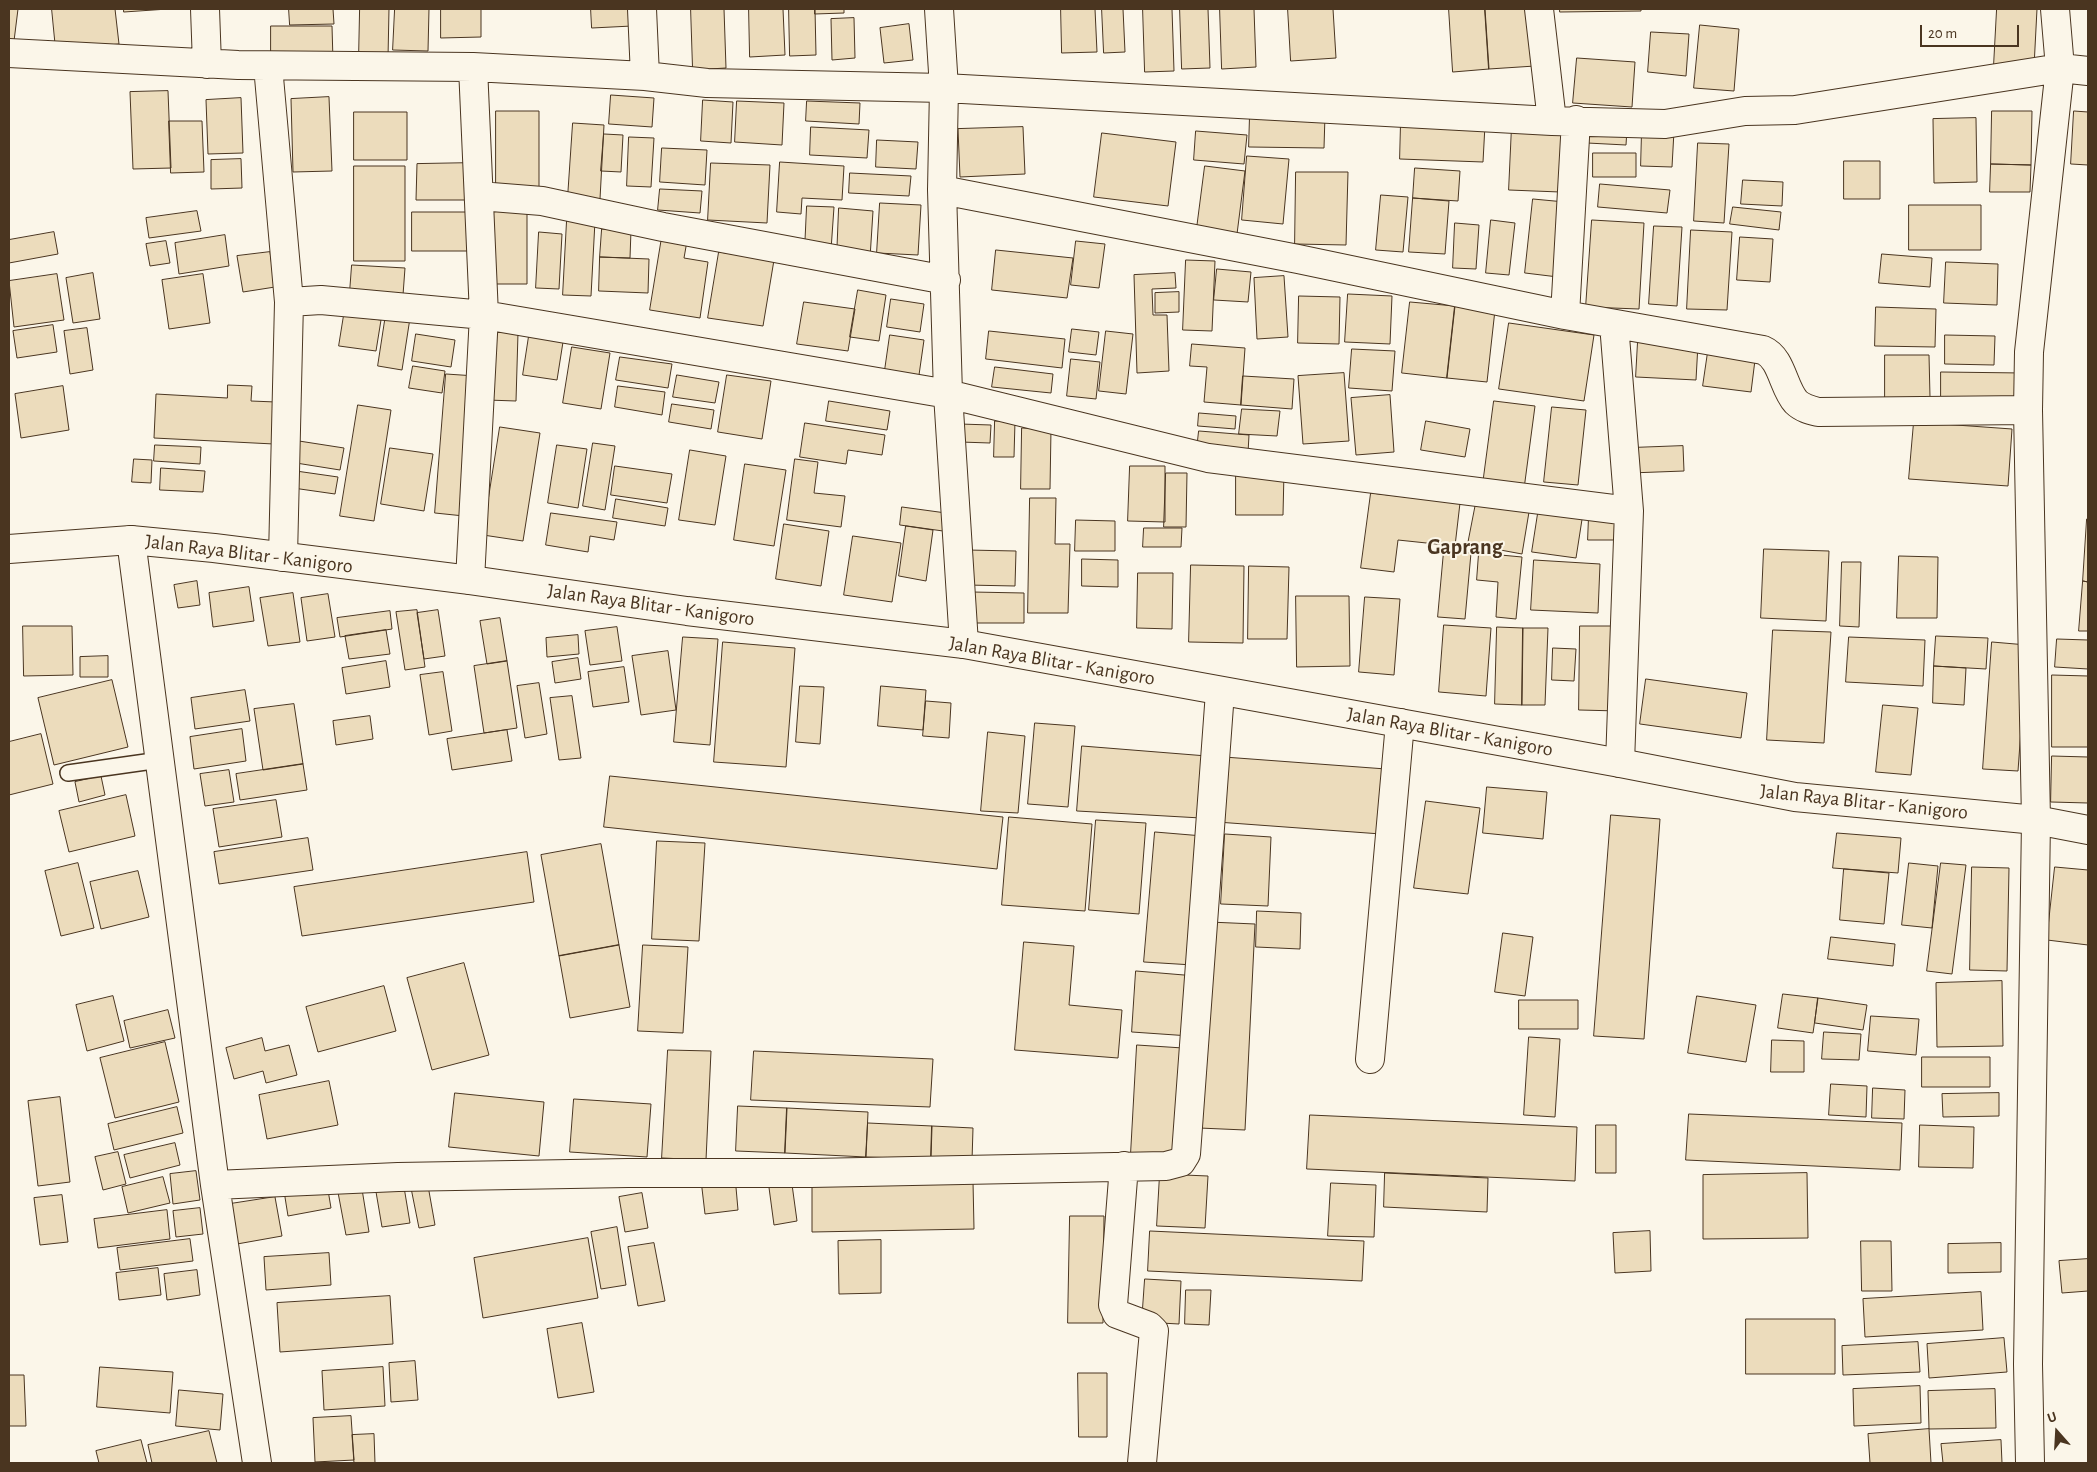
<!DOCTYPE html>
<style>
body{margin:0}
#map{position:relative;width:2097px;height:1472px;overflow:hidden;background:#fbf6e9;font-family:"Alegreya Sans",sans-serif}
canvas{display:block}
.frame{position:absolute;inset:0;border:10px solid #4a3520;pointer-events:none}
.north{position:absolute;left:2032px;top:1407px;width:50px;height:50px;-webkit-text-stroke:4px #fbf6e9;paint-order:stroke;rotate:341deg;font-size:14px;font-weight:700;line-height:20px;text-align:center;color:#4a3520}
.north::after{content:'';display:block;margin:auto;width:18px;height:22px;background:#4a3520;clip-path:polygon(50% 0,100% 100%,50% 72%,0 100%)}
.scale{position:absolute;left:1920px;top:25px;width:99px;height:22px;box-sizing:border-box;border:2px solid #4a3520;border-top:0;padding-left:6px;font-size:15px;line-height:18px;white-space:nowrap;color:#4a3520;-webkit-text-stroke:4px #fbf6e9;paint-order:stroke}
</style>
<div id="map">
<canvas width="2097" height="1472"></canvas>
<div class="frame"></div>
<div class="north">U</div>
<div class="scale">20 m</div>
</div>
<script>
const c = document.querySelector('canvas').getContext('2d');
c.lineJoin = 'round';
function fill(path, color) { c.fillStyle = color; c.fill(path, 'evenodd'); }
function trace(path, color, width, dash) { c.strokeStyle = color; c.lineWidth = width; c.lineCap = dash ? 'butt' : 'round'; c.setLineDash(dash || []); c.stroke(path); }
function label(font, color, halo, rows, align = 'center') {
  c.font = font + ' "Alegreya Sans",sans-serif'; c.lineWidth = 4; c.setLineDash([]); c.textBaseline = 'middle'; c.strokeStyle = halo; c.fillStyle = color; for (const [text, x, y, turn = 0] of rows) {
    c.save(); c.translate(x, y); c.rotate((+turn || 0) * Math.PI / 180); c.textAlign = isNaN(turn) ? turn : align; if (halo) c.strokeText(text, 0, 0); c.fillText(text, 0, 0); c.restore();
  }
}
const building = new Path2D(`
 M9 9H18L14 41H9Z
 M52 9H115L119 44 56 50Z
 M124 9H168L124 12Z
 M289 9H333L334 24 290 25Z
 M360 9H389L388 58 359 57Z
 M395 9H429L428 51 393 50Z
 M441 9H481V37L441 38Z
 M591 9H632V26L592 28Z
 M691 9H724L726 68 693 70Z
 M749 9H783L785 55 750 57Z
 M789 9H815L816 55 790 56Z
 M815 9H844V13L815 14Z
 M1061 9H1095L1097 52 1062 53Z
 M1102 9H1123L1125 52 1104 53Z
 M1143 9H1172L1174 71 1145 72Z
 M1180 9H1208L1210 68 1182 69Z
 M1220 9H1254L1256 67 1222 69Z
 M1288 9H1333L1336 58 1291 61Z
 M1449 9H1485L1489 69 1453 72Z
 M1485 9H1531L1535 66 1489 69Z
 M1560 9H1641V11L1560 12Z
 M1997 9H2037L2034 67 1994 65Z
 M854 18 855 58 832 60 831 19Z
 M909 24 913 60 884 63 880 28Z
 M1700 25 1739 29 1734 91 1694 88Z
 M271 26H332L333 61 271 62Z
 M1651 32 1689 34 1686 76 1648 72Z
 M1577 58 1635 62 1632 107 1573 103Z
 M168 91 171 168 133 169 130 92Z
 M611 95 654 98 652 127 609 124Z
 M329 97 332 171 293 172 291 99Z
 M241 98 243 153 208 154 206 100Z
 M703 100 733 102 731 143 701 141Z
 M737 101 784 103 782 145 735 142Z
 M807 101 860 103 859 124 806 121Z
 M496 111H539V188H496Z
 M1992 111H2032L2031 165 1991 164Z
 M2074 111 2088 112V165L2071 164Z
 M354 112H407V160H354Z
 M1250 114 1325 115 1324 148 1249 147Z
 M1976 118 1977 182 1934 183 1933 119Z
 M169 121H202L204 172 171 173Z
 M1401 121 1485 125 1483 162 1400 159Z
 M573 123 604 125 600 199 568 197Z
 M1512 125 1563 128 1560 192 1509 190Z
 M811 127 869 130 867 158 810 155Z
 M1023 127 1025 174 960 177 958 129Z
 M1589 127 1627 129 1626 145 1587 143Z
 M1642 130 1674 131 1672 167 1641 166Z
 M1196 131 1247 135 1244 164 1194 160Z
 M1102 133 1176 142 1168 206 1094 197Z
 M604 134 623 135 621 172 601 171Z
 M629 137 654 138 651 187 627 186Z
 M877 140 918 142 916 169 876 167Z
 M1698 143 1729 144 1724 223 1694 221Z
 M662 148 707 150 705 185 660 182Z
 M1593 153H1636V177H1593Z
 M1247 156 1289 159 1283 224 1242 220Z
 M241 159 242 188 211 189V160Z
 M1844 161H1880V199H1844Z
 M780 162 844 166 842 200 802 198 801 214 777 212Z
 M473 163V200H416L417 164Z
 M711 163 770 165 767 223 708 220Z
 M1991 164 2031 165 2030 192H1990Z
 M354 166H405V261H354Z
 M1205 166 1245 171 1237 234 1197 228Z
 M1415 168 1460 171 1458 201 1413 198Z
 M1296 172H1348L1346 245 1295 244Z
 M850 173 911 176 909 196 849 193Z
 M1743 180 1783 182 1782 206 1741 204Z
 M1600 184 1670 190 1667 213 1598 207Z
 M660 189 702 191 700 213 658 210Z
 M1381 195 1408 197 1403 252 1376 250Z
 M1413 198 1449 201 1445 254 1409 252Z
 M1533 199 1565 202 1558 277 1525 273Z
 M880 203 921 205 918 255 877 253Z
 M1909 205H1981V250H1909Z
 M807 206 834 207 831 250 805 249Z
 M1733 207 1781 212 1779 230 1730 224Z
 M490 208H527V284H490Z
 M839 208 873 211 870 258 837 257Z
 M197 211 201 231 149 238 146 218Z
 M412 212H472V251H412Z
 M567 220 595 221 591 296 563 295Z
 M1491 220 1515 223 1509 275 1486 273Z
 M1592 220 1644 223 1639 309 1586 307Z
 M1455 223 1479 225 1476 269 1453 268Z
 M1654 226 1682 227 1677 306 1649 304Z
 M602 229 631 230 630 258 600 257Z
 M1691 230 1732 232 1727 310 1687 309Z
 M54 232 58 254 9 263V240Z
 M539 232 562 234 559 289 536 288Z
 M225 235 229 266 179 274 175 243Z
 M662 237 687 241 684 258 708 262 700 318 650 310Z
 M1740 237 1773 239 1770 282 1737 280Z
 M166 241 170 263 150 266 146 244Z
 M1076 241 1105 244 1099 288 1071 285Z
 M996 250 1073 258 1067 298 992 290Z
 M270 252 275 287 243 292 237 256Z
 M719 252 774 260 763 326 708 318Z
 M1882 254 1932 258 1930 287 1879 283Z
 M600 257 649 259 648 293 599 291Z
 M1186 260 1215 261 1212 331 1183 330Z
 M1946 262 1998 264 1997 305 1944 303Z
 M352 265 405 268 403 295 350 292Z
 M1217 269 1251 272 1248 302 1214 300Z
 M93 273 100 319 73 323 66 278Z
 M1175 273 1176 288 1152 289 1153 315H1167L1169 371 1137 373 1134 275Z
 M57 274 64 320 14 327 9 281Z
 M203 274 210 323 169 329 162 280Z
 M1284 276 1288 337 1257 339 1254 278Z
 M858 290 886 295 879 341 850 337Z
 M1179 292V312L1155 313V293Z
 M1348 294 1392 296 1390 344 1345 342Z
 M1299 296 1340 297 1339 344 1298 343Z
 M891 299 924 304 920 332 887 327Z
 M804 302 855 309 848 351 797 344Z
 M1410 302 1455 306 1447 378 1402 373Z
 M1455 306 1495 310 1487 382 1447 378Z
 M1876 307 1936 309 1935 347 1875 346Z
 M386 314 410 318 402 370 378 366Z
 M344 315 381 320 376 351 339 346Z
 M1509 323 1594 335 1584 401 1499 389Z
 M53 325 57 352 17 358 13 331Z
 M87 328 93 370 70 374 64 331Z
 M1072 329 1099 332 1096 355 1069 352Z
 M989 331 1065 339 1062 368 986 359Z
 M1106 331 1133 334 1126 394 1099 391Z
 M490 332 518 333 516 401 487 400Z
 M416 334 455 340 451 367 412 361Z
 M890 335 924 340 919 375 885 370Z
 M1945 335 1995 336 1994 365 1945 364Z
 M529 336 563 342 557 380 523 375Z
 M1638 341 1698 344 1696 380 1636 377Z
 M1192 344 1245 348 1241 405 1204 402 1207 367 1190 366Z
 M1709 345 1756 352 1751 392 1703 386Z
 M572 347 610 353 601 409 563 403Z
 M1352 349 1395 351 1392 391 1349 388Z
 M1885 355H1929L1930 397 1885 398Z
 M620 357 672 364 668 388 616 380Z
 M1071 359 1100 362 1096 399 1067 396Z
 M413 366 445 371 442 393 409 388Z
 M995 367 1053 374 1051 393 992 387Z
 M1941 372 2023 373V399L1941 398Z
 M1344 373 1349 441 1303 444 1298 376Z
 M446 374 476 376 464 516 435 513Z
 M677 375 719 382 715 403 673 397Z
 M727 375 771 381 762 439 718 432Z
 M1243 376 1294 379 1292 409 1241 405Z
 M228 385 252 386 251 401 276 402 274 444 154 438 156 394 227 398Z
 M63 386 69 430 21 438 15 394Z
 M618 386 665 392 662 415 615 407Z
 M1390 395 1394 452 1356 455 1351 398Z
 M829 401 890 411 887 430 826 421Z
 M1494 401 1535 406 1524 489 1483 484Z
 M672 404 714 410 711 429 669 422Z
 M358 405 391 410 374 521 340 516Z
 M1552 407 1586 410 1578 485 1544 482Z
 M1242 409 1280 411 1277 436 1239 434Z
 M1199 413 1236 416 1235 429 1198 426Z
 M995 421H1015L1014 457H994Z
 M1426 421 1470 429 1465 457 1421 450Z
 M1914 422 2012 429 2008 486 1909 479Z
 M805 423 885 435 882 455 848 450 846 464 800 457Z
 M960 424 991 425 990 443 960 442Z
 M500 427 540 433 523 541 483 535Z
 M1022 428 1051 429 1050 489H1021Z
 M1199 431 1249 435 1248 453 1197 449Z
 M299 441 344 448 340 470 296 463Z
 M593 443 615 446 605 510 583 506Z
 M155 445 201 447 200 464 154 461Z
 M557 445 587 449 578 508 548 503Z
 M1683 446 1684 471 1630 473V448Z
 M390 448 433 454 424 511 381 504Z
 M690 450 726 456 715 525 679 520Z
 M134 459 152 460 151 483 132 482Z
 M795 459 818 462 814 493 845 496 841 527 787 520Z
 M745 464 786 470 774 546 734 540Z
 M615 466 672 474 667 503 611 495Z
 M1130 466H1165V522L1128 521Z
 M161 468 205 471 203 492 160 490Z
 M296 471 338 477 335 494 293 488Z
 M1236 471 1284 472 1283 515H1236Z
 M1166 473H1187L1186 527H1164Z
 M1371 493 1460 503 1455 546 1398 540 1394 572 1361 568Z
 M1030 498H1056L1055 544H1070L1068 613H1028Z
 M616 499 668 508 665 526 613 518Z
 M1476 503 1529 512 1522 554 1468 544Z
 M902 507 946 513 943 531 900 525Z
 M1539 507 1583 513 1576 558 1532 552Z
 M551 513 617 522 614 540 590 536 588 552 546 545Z
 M1589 515 1620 516V540H1588Z
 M2087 519H2088V582L2083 581Z
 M1076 520 1115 521V551H1075Z
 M784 524 829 531 821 586 776 579Z
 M906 526 933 530 926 581 899 576Z
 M1144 528H1182L1181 547H1143Z
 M853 536 901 543 892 602 844 595Z
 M1764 549 1829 551 1826 621 1761 618Z
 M967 550 1016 551 1015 586 966 585Z
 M1444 551 1471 553 1465 619 1438 617Z
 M1479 553 1522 557 1516 619 1496 617 1498 582 1477 580Z
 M1899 556 1938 557 1937 618H1897Z
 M1082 559 1118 560V587L1082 586Z
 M1534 560 1600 564 1598 613 1531 610Z
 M1842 562H1861L1859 627 1840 626Z
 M1191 565 1244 566 1243 643 1189 642Z
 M1249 566 1289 567 1287 639H1248Z
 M1138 573H1173L1172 629 1137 628Z
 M197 581 200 605 178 608 174 585Z
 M2083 581 2088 582V631H2079Z
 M249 587 254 621 213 627 209 593Z
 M972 592 1024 593V623H972Z
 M293 593 300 642 268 646 260 598Z
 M328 594 335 637 307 641 301 598Z
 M1296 596H1349L1350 666 1297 667Z
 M1365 597 1400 599 1394 675 1359 672Z
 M417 610 425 667 405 670 396 612Z
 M438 610 445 656 424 659 417 613Z
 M390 611 392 629 340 637 337 618Z
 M500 618 507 661 487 664 480 621Z
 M1444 625 1491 628 1486 696 1439 692Z
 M23 626H72L73 675 24 676Z
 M1580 626H1620L1619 711 1579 710Z
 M617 627 622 661 590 665 585 631Z
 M1497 627 1523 628 1522 705 1495 704Z
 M1523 628H1548L1545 705H1522Z
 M386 630 390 654 349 659 345 636Z
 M1773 630 1831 632 1824 743 1767 740Z
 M578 635 579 654 547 657 546 638Z
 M1936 636 1988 638 1986 669 1934 666Z
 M683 637 718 639 710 745 674 742Z
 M1849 637 1925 640 1923 686 1846 682Z
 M2057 639 2088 640V669L2055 667Z
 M723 642 795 648 786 767 714 762Z
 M1992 642 2027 645 2018 771 1983 769Z
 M1553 648 1576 649 1574 681 1552 680Z
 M668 651 676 710 641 715 632 656Z
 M108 656V677H80V657Z
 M578 658 581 679 555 683 552 662Z
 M386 661 390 687 346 694 342 668Z
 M507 661 517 728 484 733 474 666Z
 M1934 666 1966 668 1964 705 1933 703Z
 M624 667 629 702 593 707 588 672Z
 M443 672 452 731 429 735 420 675Z
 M2052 675 2088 676V747H2052Z
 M1646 679 1747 693 1741 738 1640 724Z
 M112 680 128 747 54 765 38 698Z
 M539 683 547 734 525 738 517 686Z
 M800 686 824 687 820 744 796 742Z
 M881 686 926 690 923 730 878 726Z
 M245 690 250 721 195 729 191 698Z
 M572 696 581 758 559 760 550 698Z
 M926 701 951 703 949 738 923 736Z
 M294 704 303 764 263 770 254 709Z
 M1883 705 1918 708 1911 775 1876 772Z
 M370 716 373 739 336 745 333 721Z
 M1035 723 1075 726 1068 807 1028 804Z
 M242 729 246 761 194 769 190 737Z
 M507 730 512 761 452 770 447 739Z
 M988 732 1025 736 1018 813 981 811Z
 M41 734 53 784 9 795V742Z
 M1082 746 1207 756 1201 818 1077 811Z
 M2052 756 2088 757V803L2051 802Z
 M1224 757 1386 769 1381 834 1217 822Z
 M303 764 307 790 240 800 236 774Z
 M229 770 234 802 205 806 200 774Z
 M101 776 105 795 79 802 75 782Z
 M610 776 1003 817 997 869 604 827Z
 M1487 787 1547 792 1543 839 1483 833Z
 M126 795 135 836 69 852 59 811Z
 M276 800 282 837 219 847 213 809Z
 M1426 801 1480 808 1468 894 1414 888Z
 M1611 815 1660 819 1644 1039 1594 1036Z
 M1009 817 1092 824 1085 911 1002 905Z
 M1096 820 1146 823 1139 914 1089 910Z
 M1155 832 1203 836 1193 965 1144 962Z
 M1837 833 1901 838 1898 873 1833 868Z
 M1225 834 1271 837 1268 906 1221 904Z
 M308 838 313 870 219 884 214 852Z
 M657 841 705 843 699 941 652 939Z
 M601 844 619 945 559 956 541 855Z
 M527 852 534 902 302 936 294 887Z
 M78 863 94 928 61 936 45 871Z
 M1909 863 1938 866 1932 928 1902 925Z
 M1941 863 1966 865 1952 974 1927 971Z
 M1972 867 2009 868 2007 971 1970 970Z
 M2055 867 2088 870V945L2047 940Z
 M1844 869 1889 873 1884 924 1840 920Z
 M138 871 149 917 101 929 90 882Z
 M1257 911 1301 913 1300 949 1256 947Z
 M1209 922 1255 924 1245 1130 1199 1128Z
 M1503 933 1533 937 1525 996 1495 992Z
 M1831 937 1895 944 1893 966 1828 959Z
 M1024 942 1074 946 1069 1005 1122 1010 1118 1058 1015 1050Z
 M619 945 630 1007 570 1018 559 956Z
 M643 945 688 947 683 1033 638 1031Z
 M464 963 489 1055 432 1070 407 978Z
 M1136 971 1196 976 1190 1036 1132 1032Z
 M2002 981 2003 1046 1937 1047 1936 983Z
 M384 986 396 1031 318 1052 306 1007Z
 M1783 994 1818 998 1813 1033 1778 1028Z
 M113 996 124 1041 87 1051 76 1005Z
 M1697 996 1756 1005 1746 1062 1688 1053Z
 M1818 998 1867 1005 1863 1030 1815 1023Z
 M1519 1000H1578V1029H1519Z
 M168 1010 175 1038 130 1048 124 1021Z
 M1871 1016 1919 1019 1916 1055 1868 1051Z
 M1824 1032 1861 1034 1859 1060 1822 1059Z
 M1529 1037 1560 1039 1555 1117 1524 1115Z
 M262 1038 265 1051 289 1045 297 1075 266 1083 263 1071 234 1079 226 1048Z
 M1772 1040 1804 1041V1072H1771Z
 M165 1042 179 1102 115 1118 100 1058Z
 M1137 1045 1183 1048 1178 1156 1131 1153Z
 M668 1050 711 1051 706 1160 662 1158Z
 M754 1051 933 1059 930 1107 751 1100Z
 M1922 1057H1990V1087H1922Z
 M329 1081 338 1125 267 1139 259 1095Z
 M1831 1084 1867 1086 1866 1117 1829 1115Z
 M1873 1088 1905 1090 1904 1119 1872 1118Z
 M455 1093 544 1102 539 1156 449 1147Z
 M1999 1093V1116L1943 1117 1942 1094Z
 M60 1097 70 1182 38 1186 28 1101Z
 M574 1099 651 1104 647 1157 570 1152Z
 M738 1106 787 1108 785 1153 736 1151Z
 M177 1107 183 1133 114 1150 108 1124Z
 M787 1108 868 1112 866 1157 785 1153Z
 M1689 1114 1902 1123 1900 1170 1686 1160Z
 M1310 1115 1577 1127 1575 1181 1307 1169Z
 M868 1123 932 1126 931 1159 866 1157Z
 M1596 1125H1616V1173H1596Z
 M1920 1125 1974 1127 1973 1168 1919 1167Z
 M932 1126 973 1128 972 1161 931 1159Z
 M175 1143 180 1165 130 1178 124 1155Z
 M118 1152 126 1184 103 1190 95 1157Z
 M196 1171 200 1200 173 1204 170 1174Z
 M1385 1173 1488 1178 1487 1212 1384 1207Z
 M1807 1173 1808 1238 1703 1239V1175Z
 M1160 1174 1208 1176 1205 1228 1157 1226Z
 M735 1176 738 1210 705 1214 701 1180Z
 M163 1177 170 1203 128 1213 122 1187Z
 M791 1177 797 1221 774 1225 768 1180Z
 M427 1180 435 1225 419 1228 410 1183Z
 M403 1181 410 1223 382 1227 375 1186Z
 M973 1181 974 1229 812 1232V1184Z
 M361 1183 369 1232 346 1235 337 1187Z
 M1331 1183 1376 1185 1374 1237 1328 1236Z
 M327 1184 331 1208 288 1216 284 1191Z
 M642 1193 648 1228 625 1232 619 1197Z
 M62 1195 68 1242 40 1245 34 1198Z
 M275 1197 282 1236 237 1244 230 1204Z
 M200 1208 203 1234 176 1237 173 1211Z
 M167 1210 170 1239 98 1248 94 1219Z
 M1070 1216H1104L1103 1323H1068Z
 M617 1227 626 1285 601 1289 591 1232Z
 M1150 1231 1364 1241 1362 1281 1148 1271Z
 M1650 1231 1651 1271 1615 1273 1613 1233Z
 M588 1238 598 1298 483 1318 474 1258Z
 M190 1239 193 1261 120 1270 117 1248Z
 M881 1240V1293L839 1294 838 1241Z
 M1861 1241H1891L1892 1291H1862Z
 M654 1243 665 1301 638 1306 628 1247Z
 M2001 1243V1272L1948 1273V1244Z
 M329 1253 331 1285 266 1290 264 1257Z
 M2088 1259V1291L2062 1293 2059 1261Z
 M158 1268 161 1295 119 1300 116 1273Z
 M197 1270 200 1295 167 1300 164 1274Z
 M1145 1279 1181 1281 1179 1324 1142 1322Z
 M1186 1290H1211L1209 1325 1185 1324Z
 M1981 1292 1983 1330 1865 1337 1863 1299Z
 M390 1296 393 1344 280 1352 277 1303Z
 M1746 1319H1835V1374H1746Z
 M582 1323 594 1392 558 1398 547 1329Z
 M2004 1338 2007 1372 1929 1378 1927 1344Z
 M1918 1342 1920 1372 1843 1375 1842 1346Z
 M415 1361 418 1400 391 1402 389 1363Z
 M100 1367 173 1372 170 1413 97 1407Z
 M383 1367 385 1406 324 1410 322 1371Z
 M1078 1373H1107V1437H1079Z
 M9 1375H24L26 1426H9Z
 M1920 1386 1921 1423 1854 1426 1853 1389Z
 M1995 1389 1996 1428 1929 1429 1928 1391Z
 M179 1390 223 1394 220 1430 176 1426Z
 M351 1416 354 1460 315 1462 313 1418Z
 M1929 1429 1931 1463H1870L1868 1434Z
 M209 1431 217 1463H152L148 1445Z
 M374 1434 375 1463H354L352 1435Z
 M141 1440 147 1463H99L96 1451Z
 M2001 1440 2002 1463H1943L1941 1444Z`);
const lane = new Path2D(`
 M68 773 160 760`);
const street = new Path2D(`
 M205 9 207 64
 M642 9 645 76
 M939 9 944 88 942 190 948 394 964 644
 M1539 9 1552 121
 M9 53 238 65 473 67 645 76 707 83 944 88 1552 121 1665 124 1745 111 1795 110 2060 68 2088 71
 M268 66 289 302
 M942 190 1298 259 1565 315 1763 350C1782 358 1783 388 1796 402 1802 408 1810 410 1818 412L2028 410
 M479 196 542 201 663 227 946 280
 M1565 315 1576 120
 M1614 324 1629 511 1620 763
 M131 540 215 1185 257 1463
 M283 557 289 302 321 300 484 315 948 394 1208 458 1629 511
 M470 580 484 315 473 67
 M1370 1059 1400 723
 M1124 1166 1113 1305 1117 1314 1149 1326 1154 1331 1142 1463
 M215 1185 398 1177 628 1173H811L1166 1166 1181 1162 1186 1154 1220 692
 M2030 1463 2028 1364 2036 820 2028 410 2029 352 2060 68 2055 9`);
const secondary = new Path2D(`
 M9 549 131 540 214 548 470 580 687 611 964 644 1620 763 1795 797 2036 820 2088 830`);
const streetNames = [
 ["Jalan Raya Blitar - Kanigoro",249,554,7],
 ["Jalan Raya Blitar - Kanigoro",651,605,8],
 ["Jalan Raya Blitar - Kanigoro",1052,661,10],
 ["Jalan Raya Blitar - Kanigoro",1450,732,10],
 ["Jalan Raya Blitar - Kanigoro",1864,802,6]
];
const quarterNames = [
 ["Gaprang",1465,547]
];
fill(building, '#ecdcbc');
trace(building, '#4a3520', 1);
trace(lane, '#4a3520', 18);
trace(street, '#4a3520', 30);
trace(secondary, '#4a3520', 30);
trace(lane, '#fbf6e9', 15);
trace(street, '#fbf6e9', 28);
trace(secondary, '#fbf6e9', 28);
label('20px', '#4a3520', '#fbf6e9', streetNames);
label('bold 22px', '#4a3520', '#fbf6e9', quarterNames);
</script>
